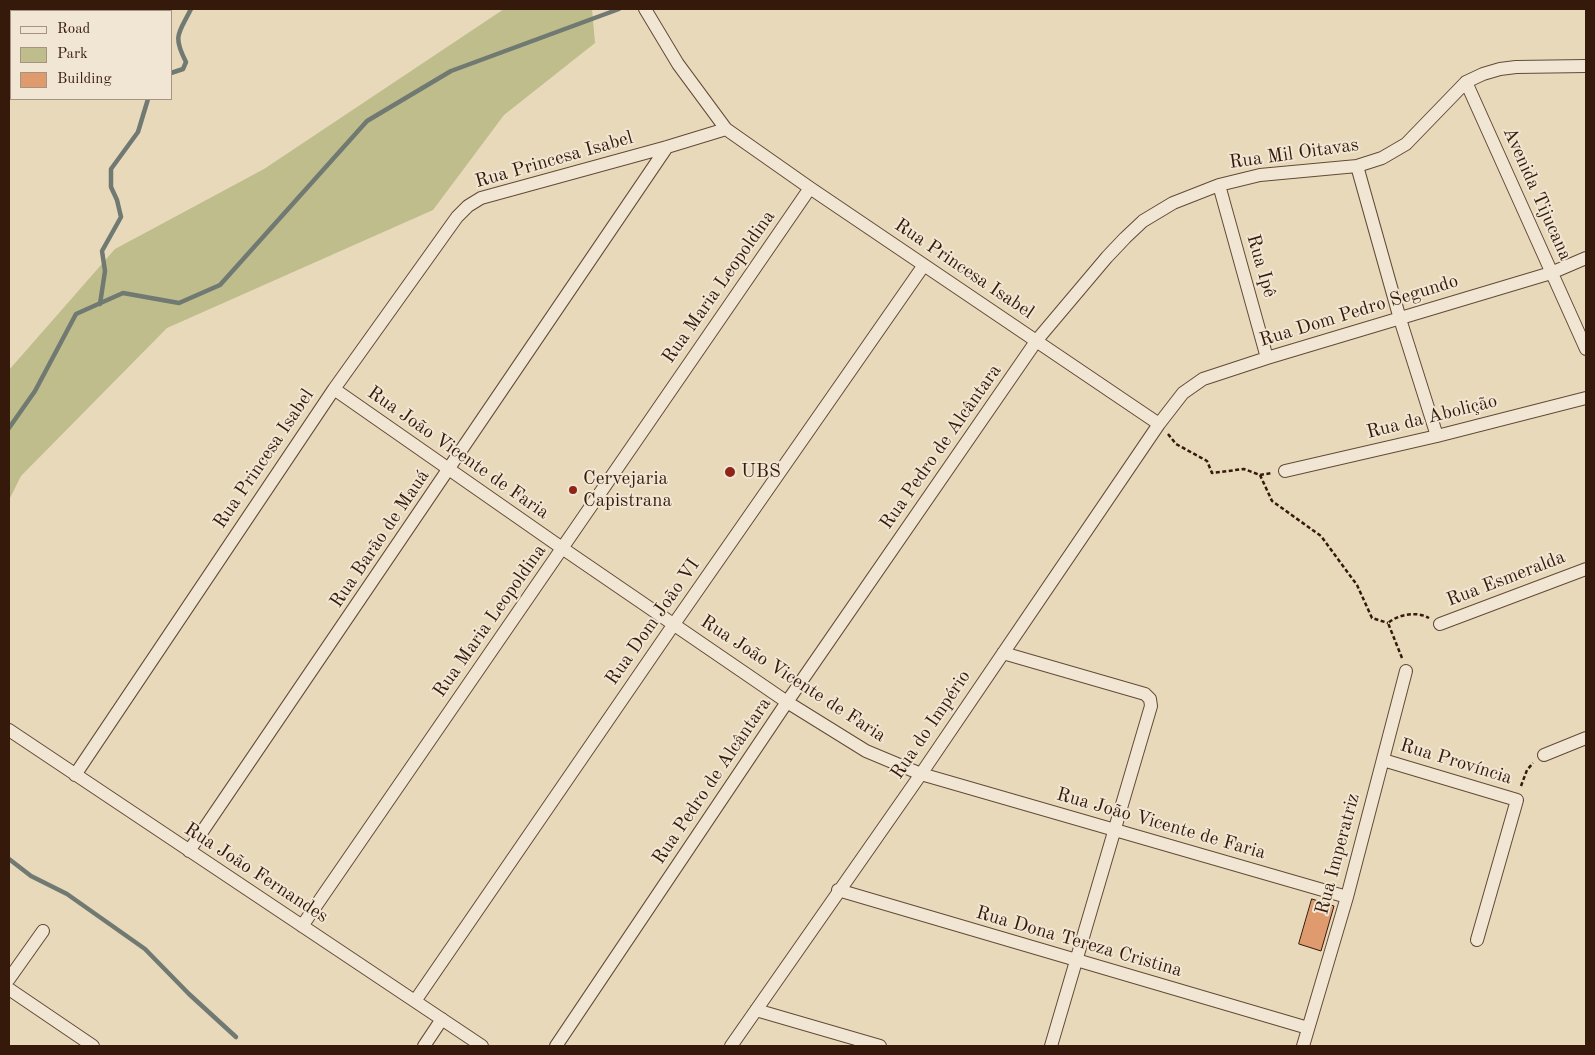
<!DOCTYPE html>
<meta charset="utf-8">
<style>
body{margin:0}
#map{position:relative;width:1595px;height:1055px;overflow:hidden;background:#e9d9bb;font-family:"Old Standard TT",serif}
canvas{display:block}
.frame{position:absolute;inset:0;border:10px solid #351a0b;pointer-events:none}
.legend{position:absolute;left:10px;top:10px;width:162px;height:90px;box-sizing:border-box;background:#f1e6d3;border:1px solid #a69483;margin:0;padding:6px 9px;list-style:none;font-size:15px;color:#351a0b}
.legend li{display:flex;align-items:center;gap:10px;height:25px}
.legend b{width:25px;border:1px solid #a69483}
</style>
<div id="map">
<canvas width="1595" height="1055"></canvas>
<div class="frame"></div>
<ul class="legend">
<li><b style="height:6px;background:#f1e6d3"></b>Road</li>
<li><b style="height:14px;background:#bebd8b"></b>Park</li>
<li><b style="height:14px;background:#df9a6e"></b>Building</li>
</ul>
</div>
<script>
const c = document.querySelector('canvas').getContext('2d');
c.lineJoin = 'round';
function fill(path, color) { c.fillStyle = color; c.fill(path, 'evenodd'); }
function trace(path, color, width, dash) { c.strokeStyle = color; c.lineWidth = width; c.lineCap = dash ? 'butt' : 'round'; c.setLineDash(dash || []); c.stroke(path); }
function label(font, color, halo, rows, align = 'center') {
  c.font = font + ' "Old Standard TT",serif'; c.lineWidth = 4; c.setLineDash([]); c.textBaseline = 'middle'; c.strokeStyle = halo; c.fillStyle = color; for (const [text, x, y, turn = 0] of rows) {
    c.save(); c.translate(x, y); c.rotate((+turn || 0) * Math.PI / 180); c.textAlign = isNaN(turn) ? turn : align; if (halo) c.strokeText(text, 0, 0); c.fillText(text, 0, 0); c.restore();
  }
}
const green = new Path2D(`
 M504 9H592L595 43 504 115 433 210 167 328 21 476 9 500V370L115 249 264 169Z`);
const stream = new Path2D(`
 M171 73 183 69 186 62C172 35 179 33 191 9
 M100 304 105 271 102 251 121 217 117 200 111 187V169L138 132 148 99
 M9 428 35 391 76 314 123 293 179 303 220 285 367 121 451 71 619 9
 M9 859 31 876 67 894 145 949 189 994 236 1037`);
const building = new Path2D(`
 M1312 899 1334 906 1321 951 1299 944Z`);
const path = new Path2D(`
 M1168 434 1176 444 1207 461 1212 473 1244 469 1260 475 1272 501 1321 536 1357 585 1372 618 1388 623
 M1260 475 1272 473
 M1402 658 1388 623C1399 614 1417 611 1429 618
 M1521 786 1527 770 1533 763`);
const street = new Path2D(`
 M645 9 678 64 726 129
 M1466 82 1586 349
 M1357 166 1400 319 1437 436
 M1219 185 1267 358
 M334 389 562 548 787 702 866 751 921 774 1347 897
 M1285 471 1437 436 1586 398
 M1440 624 1586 569
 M1003 653 1145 694 1150 699 1151 706 1051 1046
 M9 730 482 1046
 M1544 755 1586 738
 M1383 760 1517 800 1477 940
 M75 775 334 389 457 217 468 206 481 198 667 147 726 129 810 188 1159 424
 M189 851 667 147
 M838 890 1308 1028
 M302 926 810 188
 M9 979 43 931
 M9 989 93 1046
 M415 1001 674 624 924 265
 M756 1010 880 1046
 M424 1046 442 1019
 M556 1046 787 702 1037 340 1107 257 1125 238 1143 221 1173 203 1219 185 1260 175 1357 166 1382 158 1406 144 1466 82 1483 74 1500 69 1516 67 1586 66
 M731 1046 921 774 1159 424 1183 393 1203 379 1267 358 1551 273 1586 258
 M1303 1046 1347 897 1406 671`);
const markers = [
 [730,472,6,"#8f2418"],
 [573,490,5,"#8f2418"]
];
const streetNames = [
 ["Rua Mil Oitavas",1294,154,-8],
 ["Rua Princesa Isabel",554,160,-16],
 ["Avenida Tijucana",1537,194,66],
 ["Rua Ipê",1261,266,74],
 ["Rua Princesa Isabel",964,269,34],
 ["Rua Maria Leopoldina",719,287,-55],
 ["Rua Dom Pedro Segundo",1359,311,-17],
 ["Rua da Abolição",1432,417,-14],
 ["Rua Pedro de Alcântara",941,447,-55],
 ["Rua João Vicente de Faria",458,453,35],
 ["Rua Princesa Isabel",264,459,-56],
 ["Rua Barão de Mauá",380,539,-56],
 ["Rua Esmeralda",1506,579,-21],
 ["Rua Maria Leopoldina",490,621,-55],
 ["Rua Dom João VI",653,622,-55],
 ["Rua João Vicente de Faria",793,679,33],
 ["Rua do Império",931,725,-56],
 ["Rua Província",1456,762,17],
 ["Rua Pedro de Alcântara",712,781,-56],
 ["Rua João Vicente de Faria",1161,824,16],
 ["Rua Imperatriz",1338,854,-75],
 ["Rua João Fernandes",256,873,33],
 ["Rua Dona Tereza Cristina",1079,942,16]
];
const poiNames = [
 ["UBS",741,472],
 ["Cervejaria",583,479],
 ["Capistrana",583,501]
];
fill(green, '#bebd8b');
trace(stream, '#707972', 4.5);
fill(building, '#df9a6e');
trace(building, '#351a0b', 1);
trace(street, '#624a37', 14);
trace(path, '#351a0b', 2.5, [4, 2.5]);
trace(street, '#f1e6d3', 12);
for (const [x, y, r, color] of markers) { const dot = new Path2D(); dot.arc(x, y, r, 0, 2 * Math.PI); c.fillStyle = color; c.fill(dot); trace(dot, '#f1e6d3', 2); }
label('19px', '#351a0b', '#f1e6d3', streetNames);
label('19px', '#351a0b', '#f1e6d3', poiNames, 'left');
</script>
